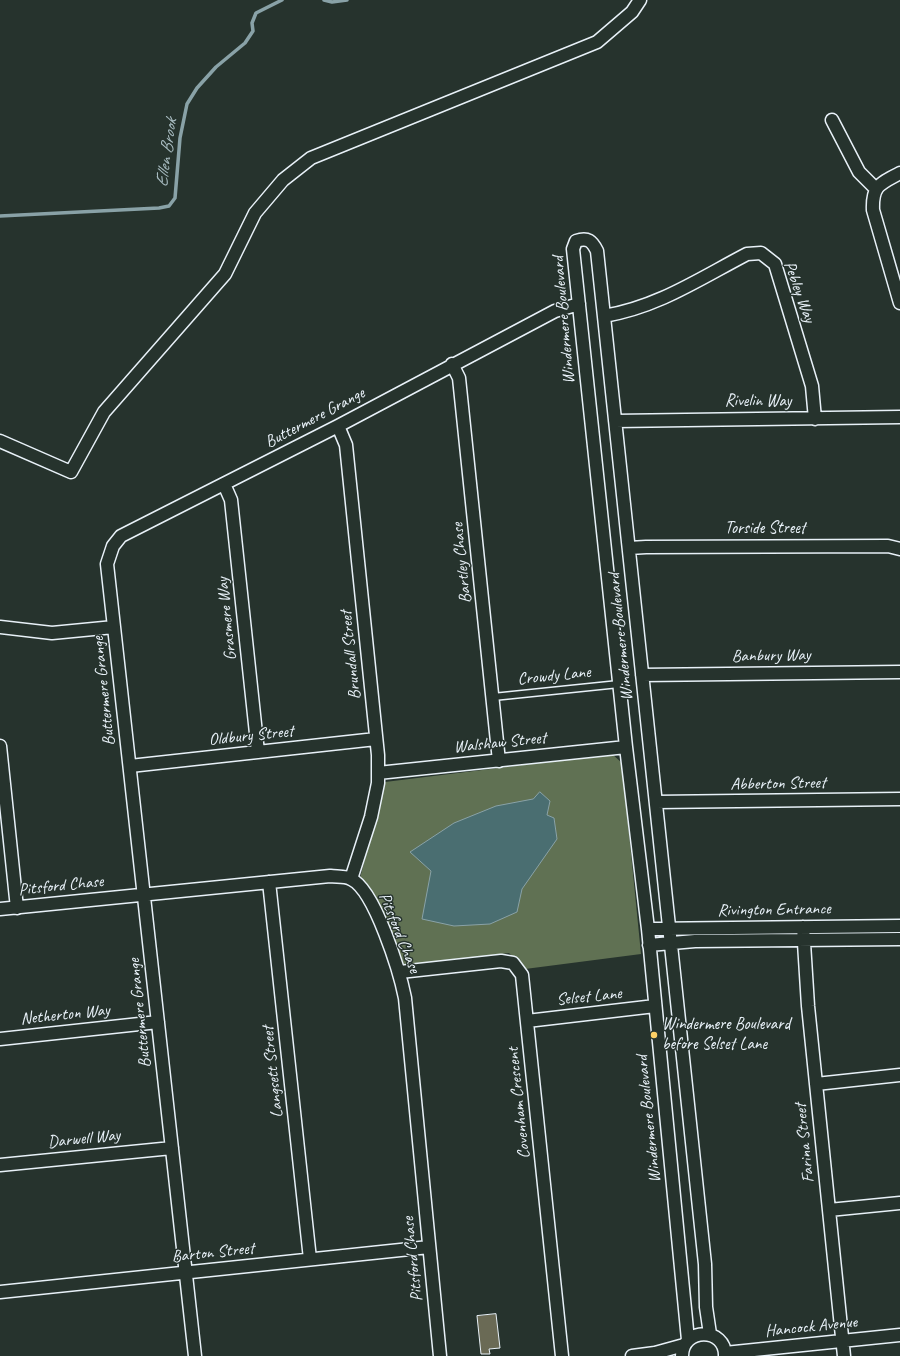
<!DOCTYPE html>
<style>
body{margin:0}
canvas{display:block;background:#26332d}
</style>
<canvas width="900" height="1356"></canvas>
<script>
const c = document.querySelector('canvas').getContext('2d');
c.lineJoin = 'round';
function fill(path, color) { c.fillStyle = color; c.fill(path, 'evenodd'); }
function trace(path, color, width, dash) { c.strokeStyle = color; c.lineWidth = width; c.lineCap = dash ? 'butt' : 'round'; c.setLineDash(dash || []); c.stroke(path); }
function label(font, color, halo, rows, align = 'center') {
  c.font = font + ' Caveat,sans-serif'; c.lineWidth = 3; c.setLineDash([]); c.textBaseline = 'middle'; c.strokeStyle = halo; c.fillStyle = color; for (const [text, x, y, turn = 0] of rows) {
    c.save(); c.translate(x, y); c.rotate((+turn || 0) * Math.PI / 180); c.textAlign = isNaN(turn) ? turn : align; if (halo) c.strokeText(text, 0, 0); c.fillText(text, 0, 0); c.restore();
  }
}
const green = new Path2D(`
 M612 754 622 763 641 954 525 969 509 953 402 967 378 904 360 878 385 782Z`);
const water = new Path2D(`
 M540 792 550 801 547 815 554 818 557 839 522 889 517 912 490 924 454 926 422 919 431 871 410 852 454 823 496 806 533 799Z`);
const stream = new Path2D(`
 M324 0 332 2 347 0
 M0 216 159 208 169 206 175 198 180 138 187 104 197 88 216 67 245 43 253 31 252 23 256 13 282 0`);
const building = new Path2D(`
 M496 1314 500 1348 489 1349 490 1354H481L477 1316Z`);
const service = new Path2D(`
 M493 697 619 684`);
const minor = new Path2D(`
 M832 120 859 172 875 188
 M900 173C880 184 872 185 873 210L900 303
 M604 316C658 307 699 279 747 254L761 253 775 264 812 386 815 419
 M452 364 459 378 499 761
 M615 421 900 417
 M338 426 346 445 378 755V783L371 817 351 879
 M0 441 71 472 104 412 225 274 255 213 283 180 311 158 597 42 632 12 640 0
 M224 484 231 500 258 752
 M629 548 646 547 888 546 900 549
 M0 627 52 633 114 627
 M642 675 900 672
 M0 746 17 908
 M130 766 376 739
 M378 773 626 747
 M656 802 900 799
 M269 882 310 1259
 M0 909 330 876C336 877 346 876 351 879 375 890 400 973 405 998L440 1356
 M803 927 808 1006 844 1356
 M648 929 900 926
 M649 945 695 941 900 939
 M400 972 501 961 513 963 522 975 562 1356
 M527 1021 655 1006
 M0 1039 158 1022
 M816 1084 900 1075
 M0 1165 172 1148
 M829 1210 900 1203
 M0 1292 429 1247
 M688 1340 648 929 626 747 573 249 576 241C588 237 592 241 597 251L705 1264 706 1307 710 1334
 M725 1353 900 1335
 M195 1356 107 564 113 546 121 536 338 426 555 311 579 304
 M632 1356 655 1353 684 1345
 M682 1356C682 1327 726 1327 725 1356`);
const markers = [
 [654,1035,4,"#ffd166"]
];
const streetNames = [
 ["Pebley Way",799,292,70],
 ["Windermere Boulevard",564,320,-95],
 ["Rivelin Way",758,402],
 ["Buttermere Grange",315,418,-28],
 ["Torside Street",765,529],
 ["Bartley Chase",462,563,-96],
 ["Grasmere Way",227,619,-96],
 ["Windermere Boulevard",621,637,-96],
 ["Brundall Street",351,655,-96],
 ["Banbury Way",771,656,-1],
 ["Crowdy Lane",554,676,-6],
 ["Buttermere Grange",104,691,-96],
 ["Oldbury Street",251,736,-6],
 ["Walshaw Street",500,743,-6],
 ["Abberton Street",778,784,-1],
 ["Pitsford Chase",61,886,-6],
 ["Rivington Entrance",774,910,-1],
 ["Pitsford Chase",399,933,68],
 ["Selset Lane",589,997,-6],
 ["Buttermere Grange",140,1013,-96],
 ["Netherton Way",65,1015,-6],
 ["Langsett Street",273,1072,-96],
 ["Covenham Crescent",519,1103,-96],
 ["Windermere Boulevard",649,1119,-96],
 ["Darwell Way",84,1139,-6],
 ["Farina Street",805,1143,-96],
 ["Barton Street",213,1253,-6],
 ["Pitsford Chase",413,1259,-96],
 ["Hancock Avenue",811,1327,-6]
];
const poiNames = [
 ["Windermere Boulevard",662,1025],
 ["before Selset Lane",662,1045]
];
const waterNames = [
 ["Ellen Brook",167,153,-82]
];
fill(green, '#607153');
fill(water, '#4a6e71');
trace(water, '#89a2a7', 1);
trace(stream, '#89a2a7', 3.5);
fill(building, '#6a6a55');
trace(building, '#e8f1f8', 1);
trace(service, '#e8f1f8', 9);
trace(minor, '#e8f1f8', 15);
trace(service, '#26332d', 6);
trace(minor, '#26332d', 12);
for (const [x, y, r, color] of markers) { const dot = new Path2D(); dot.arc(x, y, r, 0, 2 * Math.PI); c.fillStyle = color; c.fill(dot); trace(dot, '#26332d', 1.5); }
label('17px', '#e8f1f8', '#26332d', streetNames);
label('17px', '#e8f1f8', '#26332d', poiNames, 'left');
label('italic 18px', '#a9bdc2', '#26332d', waterNames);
</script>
